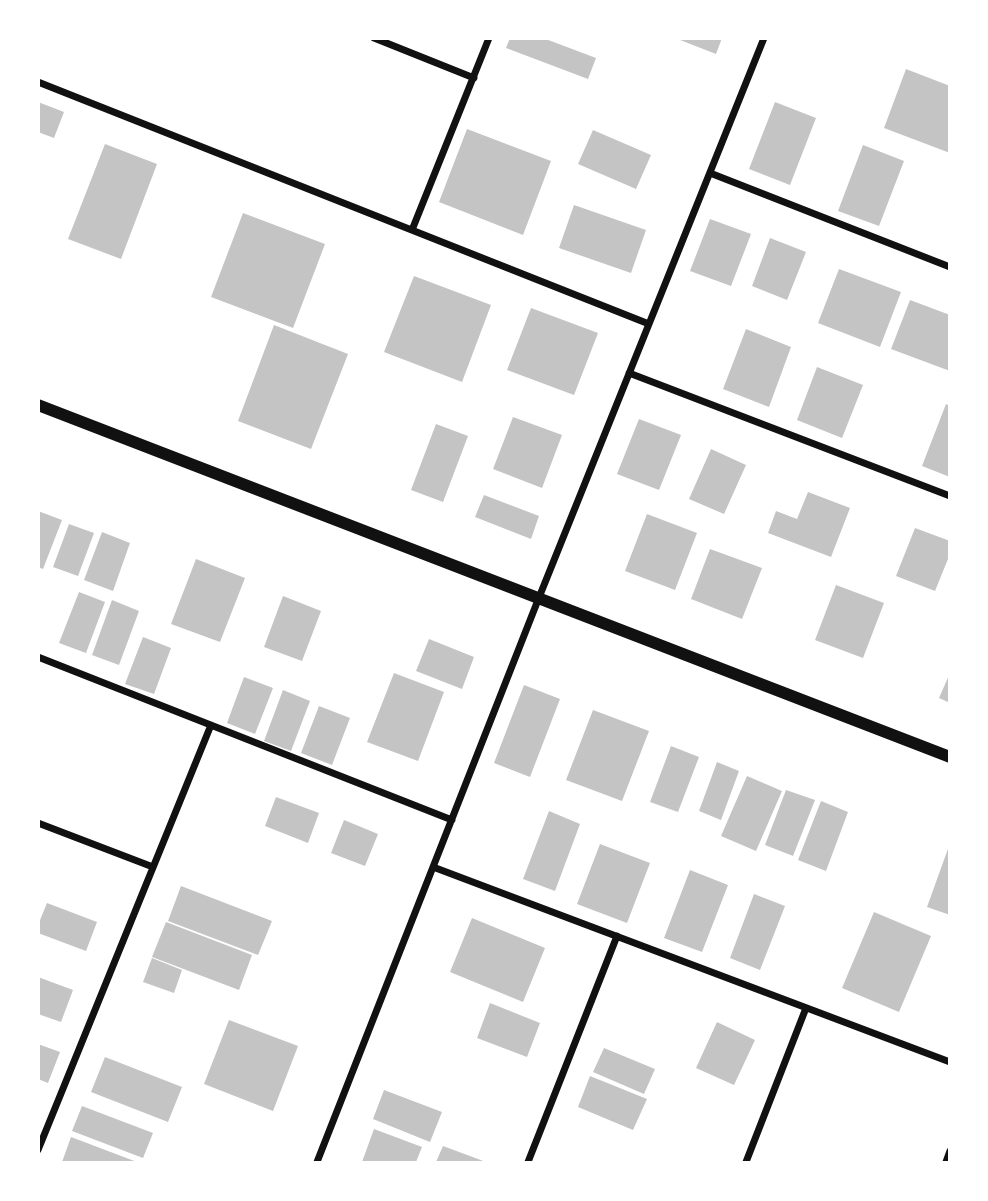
<!DOCTYPE html>
<style>
body{margin:0}
#map{position:relative;width:988px;height:1201px;overflow:hidden;background:#fff;font-family:"Titillium Web",sans-serif}
canvas{display:block}
.frame{position:absolute;inset:0;border:40px solid #fff;pointer-events:none}
</style>
<div id="map">
<canvas width="988" height="1201"></canvas>
<div class="frame"></div>
</div>
<script>
const c = document.querySelector('canvas').getContext('2d');
c.lineJoin = 'round';
function fill(path, color) { c.fillStyle = color; c.fill(path, 'evenodd'); }
function trace(path, color, width, dash) { c.strokeStyle = color; c.lineWidth = width; c.lineCap = dash ? 'butt' : 'round'; c.setLineDash(dash || []); c.stroke(path); }
const building = new Path2D(`
 M510 38H543L596 58 588 79 506 48Z
 M675 38H722L716 54Z
 M906 69 950 86V153L884 128Z
 M38 102 64 112 54 138 38 132Z
 M775 102 816 118 790 185 749 169Z
 M467 129 551 161 523 235 439 202Z
 M593 130 651 155 636 189 578 164Z
 M105 144 157 164 121 259 68 239Z
 M863 145 904 161 879 226 838 211Z
 M574 205 646 230 631 273 559 248Z
 M243 213 325 244 293 328 211 297Z
 M710 219 751 234 731 286 690 271Z
 M770 238 806 252 787 300 752 286Z
 M839 269 901 292 880 347 818 323Z
 M414 276 491 305 462 382 384 352Z
 M910 300 950 315V371L891 349Z
 M531 308 598 333 574 395 507 370Z
 M274 325 348 354 311 449 238 421Z
 M746 329 791 347 769 407 723 389Z
 M817 367 863 385 842 438 797 420Z
 M946 404 950 406V477L922 466Z
 M513 417 562 435 542 488 493 469Z
 M639 419 681 435 659 490 617 474Z
 M436 424 468 436 443 502 411 490Z
 M711 449 746 465 724 514 689 499Z
 M808 492 850 508 831 557 768 533 776 511 797 519Z
 M484 495 539 516 531 539 475 517Z
 M38 511 62 520 43 569 38 567Z
 M647 514 697 533 675 590 625 571Z
 M69 524 94 533 78 576 53 567Z
 M915 528 950 541V554L935 591 896 576Z
 M102 532 130 543 113 591 84 580Z
 M710 549 762 568 742 619 691 599Z
 M196 559 245 578 220 642 171 624Z
 M836 585 884 603 863 658 815 640Z
 M79 592 105 602 86 653 59 643Z
 M283 596 321 611 302 661 264 647Z
 M112 600 139 611 119 665 92 655Z
 M143 637 171 648 154 694 125 684Z
 M429 639 474 657 462 689 416 671Z
 M394 673 444 692 418 761 367 742Z
 M950 673V703L939 698Z
 M244 677 273 688 255 734 227 723Z
 M524 685 560 699 530 777 494 763Z
 M283 690 310 701 291 751 264 741Z
 M319 706 350 718 332 765 301 753Z
 M593 710 649 731 622 801 566 780Z
 M671 746 699 757 678 812 650 802Z
 M717 762 739 771 721 820 699 811Z
 M747 776 782 791 756 851 721 836Z
 M786 790 815 800 793 856 765 845Z
 M276 797 319 813 308 843 265 826Z
 M821 801 848 812 826 871 798 860Z
 M549 811 580 824 555 891 523 879Z
 M344 820 378 834 365 866 331 853Z
 M600 844 650 863 627 923 577 904Z
 M949 846H950V915L927 907Z
 M690 870 728 885 702 952 664 938Z
 M181 886 272 921 258 955 168 921Z
 M754 894 785 906 760 970 730 958Z
 M47 903 97 922 86 951 38 933V925Z
 M874 912 931 936 899 1012 842 988Z
 M472 918 545 948 523 1002 450 972Z
 M166 922 252 955 239 990 152 957Z
 M152 958 182 970 174 993 143 982Z
 M38 977 73 990 61 1022 38 1014Z
 M490 1003 540 1023 527 1057 477 1038Z
 M229 1020 298 1046 273 1111 204 1084Z
 M717 1022 755 1040 734 1085 696 1068Z
 M38 1044 60 1052 48 1083 38 1079Z
 M604 1048 655 1069 644 1094 593 1072Z
 M105 1057 182 1087 168 1122 91 1092Z
 M590 1076 647 1099 633 1130 578 1107Z
 M384 1090 442 1112 430 1142 373 1119Z
 M82 1106 153 1133 143 1158 72 1131Z
 M374 1129 422 1147 416 1162H362Z
 M71 1137 137 1162H62Z
 M443 1146 486 1162H436Z`);
const minor = new Path2D(`
 M374 38 474 78
 M38 82 649 324
 M710 173 950 267
 M412 230 489 38
 M629 373 950 496
 M38 657 452 820
 M38 823 153 867
 M433 867 950 1062
 M38 1150 211 725
 M317 1162 538 600 764 38
 M528 1162 617 936
 M746 1162 806 1008
 M946 1162 950 1151`);
const tertiary = new Path2D(`
 M38 405 950 757`);
fill(building, '#c4c4c4');
trace(minor, '#111', 7);
trace(tertiary, '#111', 12);
</script>
